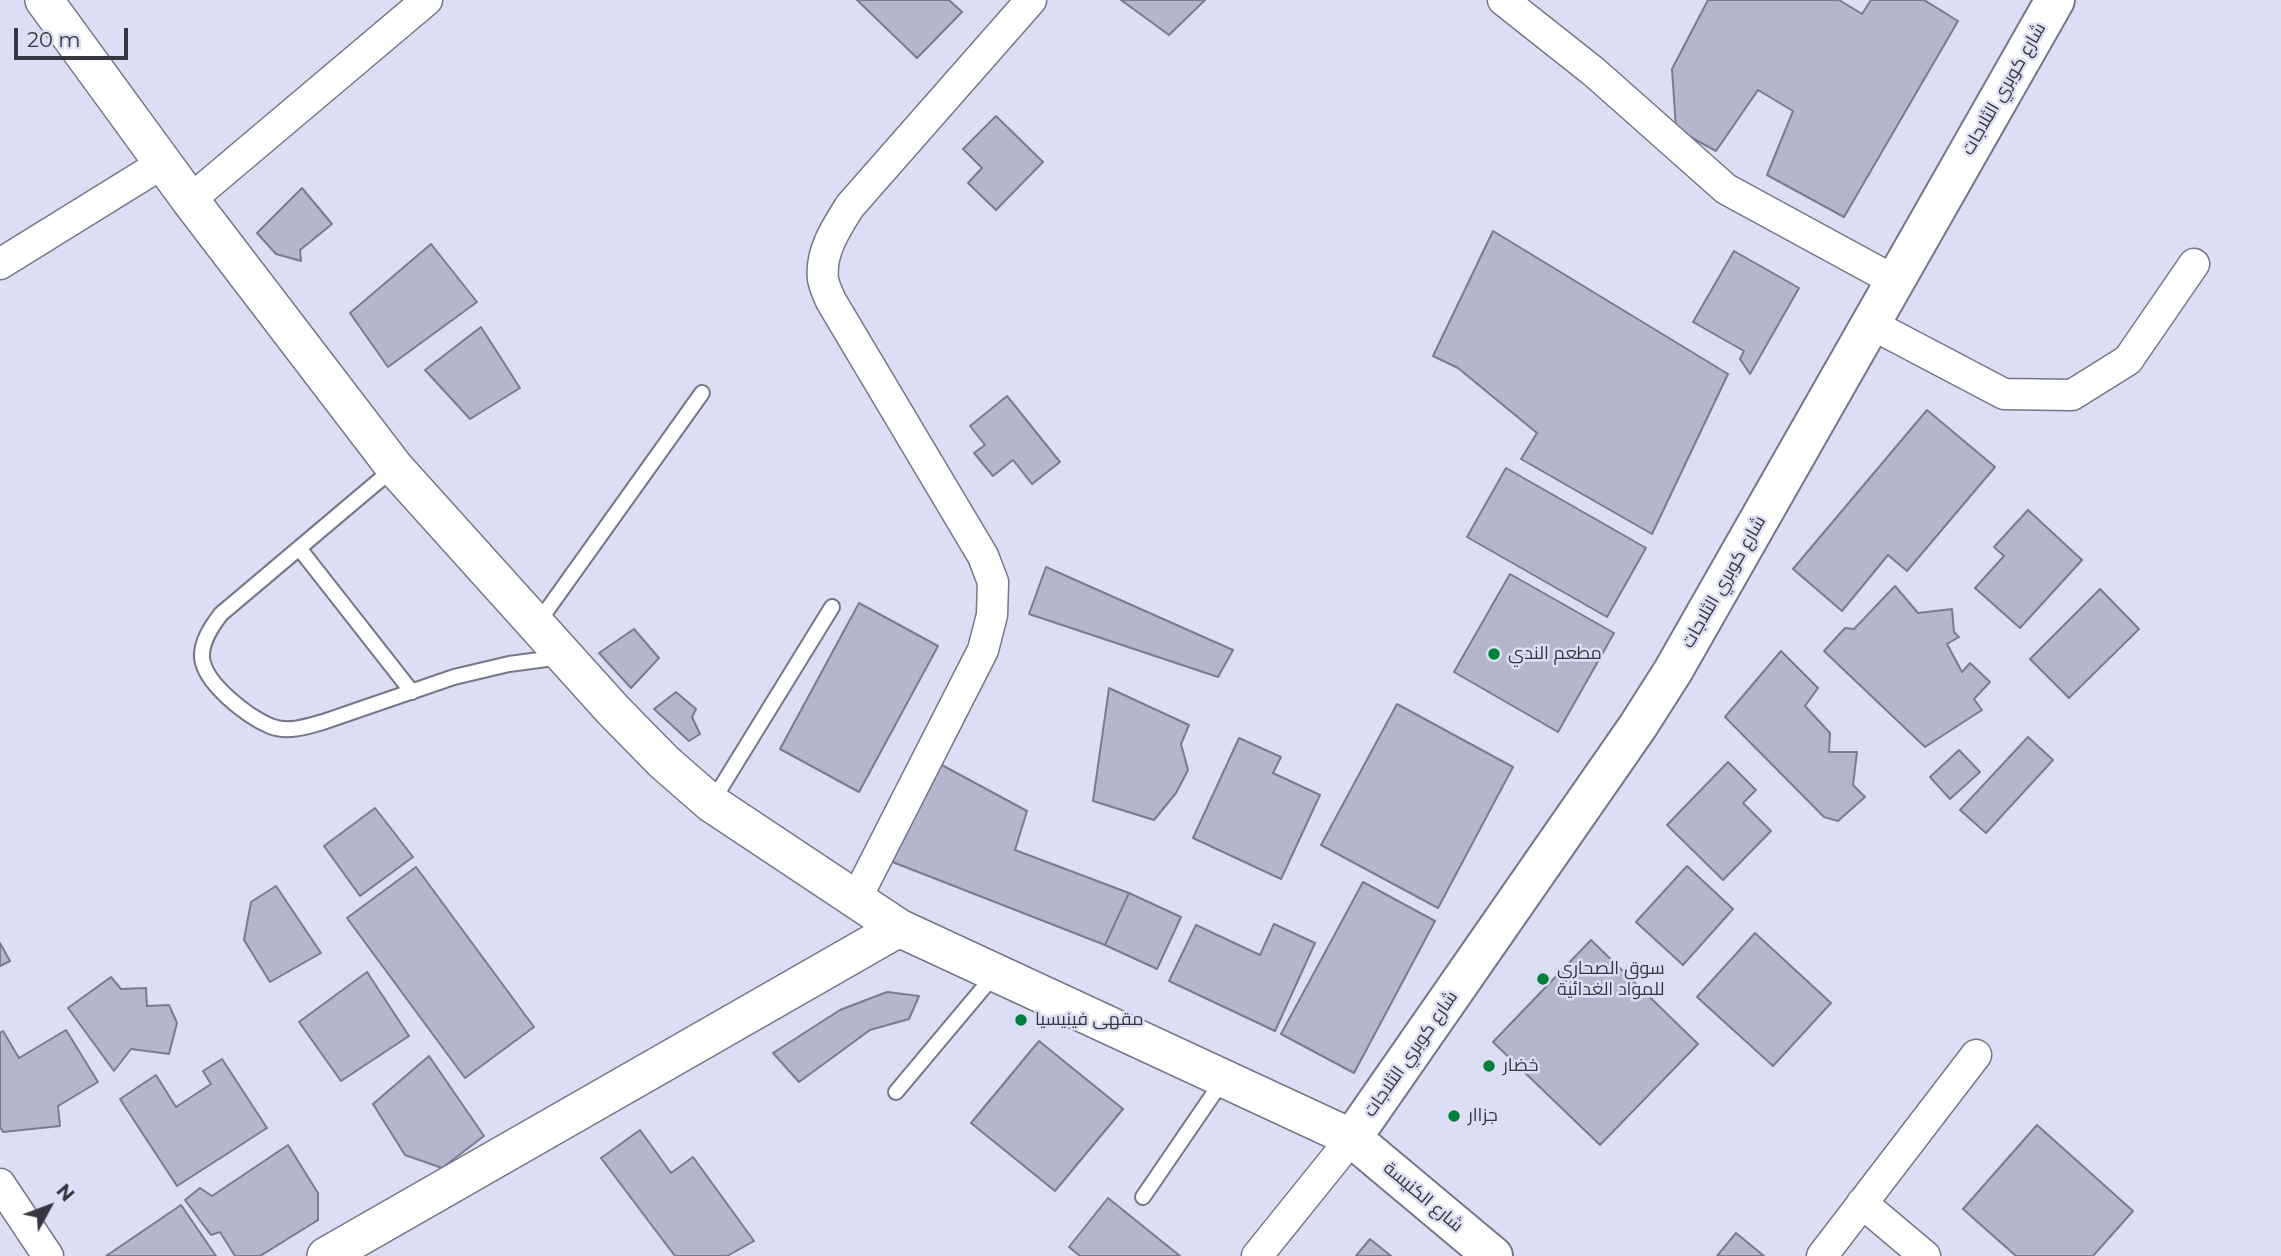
<!DOCTYPE html>
<meta charset="utf-8">
<style>
body{margin:0}
#map{position:relative;width:2281px;height:1256px;overflow:hidden;background:#dcdff4;font-family:Montserrat,sans-serif}
canvas{display:block}
.north{position:absolute;left:14px;top:1172px;width:70px;height:70px;-webkit-text-stroke:5px #dcdff4;paint-order:stroke;rotate:49deg;font-size:19px;font-weight:700;line-height:28px;text-align:center;color:#35363e}
.north::after{content:'';display:block;margin:auto;width:24px;height:32px;background:#35363e;clip-path:polygon(50% 0,100% 100%,50% 72%,0 100%)}
.scale{position:absolute;left:14px;top:28px;width:114px;height:32px;box-sizing:border-box;border:4px solid #35363e;border-top:0;padding-left:9px;font-size:21px;line-height:24px;white-space:nowrap;color:#35363e;-webkit-text-stroke:5px #dcdff4;paint-order:stroke}
</style>
<div id="map">
<canvas width="2281" height="1256"></canvas>
<div class="north">N</div>
<div class="scale">20 m</div>
</div>
<script>
const c = document.querySelector('canvas').getContext('2d');
c.lineJoin = 'round';
function fill(path, color) { c.fillStyle = color; c.fill(path, 'evenodd'); }
function trace(path, color, width, dash) { c.strokeStyle = color; c.lineWidth = width; c.lineCap = dash ? 'butt' : 'round'; c.setLineDash(dash || []); c.stroke(path); }
function label(font, color, halo, rows, align = 'center') {
  c.font = font + ' Montserrat,Cairo,sans-serif'; c.lineWidth = 5; c.setLineDash([]); c.textBaseline = 'middle'; c.strokeStyle = halo; c.fillStyle = color; for (const [text, x, y, turn = 0] of rows) {
    c.save(); c.translate(x, y); c.rotate((+turn || 0) * Math.PI / 180); c.textAlign = isNaN(turn) ? turn : align; if (halo) c.strokeText(text, 0, 0); c.fillText(text, 0, 0); c.restore();
  }
}
const building = new Path2D(`
 M857 0H949L962 12 917 58Z
 M1121 0H1205L1169 35Z
 M1708 0H1839L1862 14 1871 0H1924L1958 21 1844 217 1767 175 1793 111 1758 90 1716 151 1676 129 1672 69Z
 M996 116 1043 162 996 210 968 183 982 168 963 149Z
 M302 188 332 224 300 250 301 261 276 254 257 233Z
 M1493 231 1728 374 1652 534 1521 459 1537 433 1458 368 1433 356Z
 M431 244 477 302 388 367 350 313Z
 M1734 251 1799 288 1750 374 1740 359 1744 351 1693 322Z
 M481 327 520 388 470 419 425 370Z
 M1007 396 1060 462 1032 484 1013 460 993 476 974 453 985 445 970 426Z
 M1927 410 1995 467 1907 571 1888 555 1842 611 1793 569Z
 M1506 468 1646 548 1607 617 1467 537Z
 M2028 510 2082 560 2020 628 1975 588 2004 556 1994 547Z
 M1046 567 1233 650 1218 677 1029 614Z
 M1510 574 1614 633 1558 732 1454 672Z
 M1895 586 1918 613 1952 609 1954 632 1959 637 1947 644 1962 672 1970 663 1990 682 1974 699 1982 710 1925 747 1824 651 1845 628 1854 629Z
 M2100 589 2139 629 2069 698 2030 659Z
 M859 603 938 646 859 792 780 749Z
 M634 629 659 658 631 688 599 653Z
 M1781 651 1818 688 1805 706 1830 733 1829 752H1857L1853 785 1865 797 1838 821 1824 817 1725 717Z
 M1109 688 1189 725 1181 744 1188 770 1176 793 1154 820 1093 801Z
 M676 692 696 709 692 717 700 734 689 741 654 709Z
 M1397 704 1513 767 1438 908 1321 845Z
 M2028 737 2053 760 1986 833 1960 810Z
 M1239 738 1281 757 1273 773 1320 795 1281 879 1193 838Z
 M1959 750 1980 772 1950 799 1930 777Z
 M1728 762 1756 790 1743 803 1771 831 1723 880 1667 825Z
 M940 764 1027 811 1015 850 1129 893 1105 945 890 861Z
 M375 808 413 857 360 896 324 846Z
 M1687 866 1733 909 1683 965 1636 922Z
 M416 867 534 1027 465 1078 347 918Z
 M1363 882 1435 921 1354 1073 1281 1034Z
 M276 886 321 953 270 982 244 940 251 902Z
 M1129 893 1181 917 1157 969 1105 945Z
 M1274 924 1315 943 1275 1031 1169 981 1196 925 1260 955Z
 M1755 933 1831 1003 1773 1066 1697 997Z
 M1591 940 1698 1044 1600 1145 1493 1042Z
 M0 943 10 961 0 966Z
 M367 972 409 1036 341 1081 299 1022Z
 M111 977 121 989 146 988 147 1006 169 1005 177 1023 169 1054 131 1049 114 1071 68 1008Z
 M887 992 919 996 909 1019 870 1030 799 1082 773 1053 840 1010Z
 M66 1030 98 1082 58 1106 60 1126 3 1132 0 1127V1033L3 1031 19 1058Z
 M1039 1041 1123 1109 1055 1191 971 1123Z
 M429 1056 484 1136 442 1168 405 1155 373 1104Z
 M222 1059 267 1128 177 1186 120 1099 156 1075 176 1107 211 1084 203 1071Z
 M2037 1125 2133 1211 2093 1256H2016L1963 1209Z
 M640 1130 671 1173 693 1157 754 1241 727 1256H675L601 1158Z
 M288 1145 318 1193V1220L260 1256H235L220 1232 211 1235 185 1200 200 1188 212 1196Z
 M1108 1198 1180 1256H1080L1069 1247Z
 M181 1205 216 1256H106Z
 M1736 1233 1764 1256H1717Z
 M1370 1239 1391 1256H1356Z`);
const service = new Path2D(`
 M394 468 221 614C211 627 201 642 202 658 205 684 247 716 270 726 287 733 306 727 323 722L454 677 509 664 562 657
 M299 548 412 692
 M537 624 702 393
 M712 802 832 607
 M896 1092 995 974
 M1143 1197 1223 1080`);
const minor = new Path2D(`
 M1503 0 1594 72 1726 189 1895 281
 M190 200 427 0
 M0 264 163 163
 M1871 324 2004 394 2072 395 2128 360 2194 264
 M855 901 983 650 992 615 993 582 983 556 831 301C828 294 824 286 823 279 820 252 836 228 850 206L1031 0
 M0 1184 48 1256
 M1862 1203 1925 1256
 M1257 1256 1352 1138
 M1822 1256 1976 1055`);
const tertiary = new Path2D(`
 M44 0 190 200 395 468 613 710 664 762 711 803 899 928
 M326 1256 899 928 1352 1138`);
const secondary = new Path2D(`
 M1493 1256 1352 1138 1638 726 1673 671 2055 0`);
const markers = [
 [1494,654,7,"#00803a"],
 [1543,979,7,"#00803a"],
 [1021,1020,7,"#00803a"],
 [1489,1066,7,"#00803a"],
 [1454,1116,7,"#00803a"]
];
const streetNames = [
 ["شارع كوبري الثلاجات",2004,89,-60],
 ["شارع كوبري الثلاجات",1724,582,-60],
 ["شارع كوبري الثلاجات",1411,1054,-55],
 ["شارع الكنيسة",1423,1197,40]
];
const poiNames = [
 ["مطعم الندي",1508,654],
 ["سوق الصحاري",1557,969],
 ["للمواد الغدائية",1557,990],
 ["مقهى فينيسيا",1035,1020],
 ["خضار",1503,1066],
 ["جزاار",1468,1116]
];
fill(building, '#b4b7cb');
trace(building, '#797b8e', 2);
trace(service, '#747789', 18);
trace(minor, '#747789', 33);
trace(tertiary, '#747789', 40);
trace(secondary, '#747789', 42);
trace(service, '#fff', 14);
trace(minor, '#fff', 30);
trace(tertiary, '#fff', 37);
trace(secondary, '#fff', 38);
for (const [x, y, r, color] of markers) { const dot = new Path2D(); dot.arc(x, y, r, 0, 2 * Math.PI); c.fillStyle = color; c.fill(dot); trace(dot, '#dcdff4', 2.5); }
label('18px', '#35363e', '#dcdff4', streetNames);
label('18px', '#35363e', '#dcdff4', poiNames, 'left');
</script>
